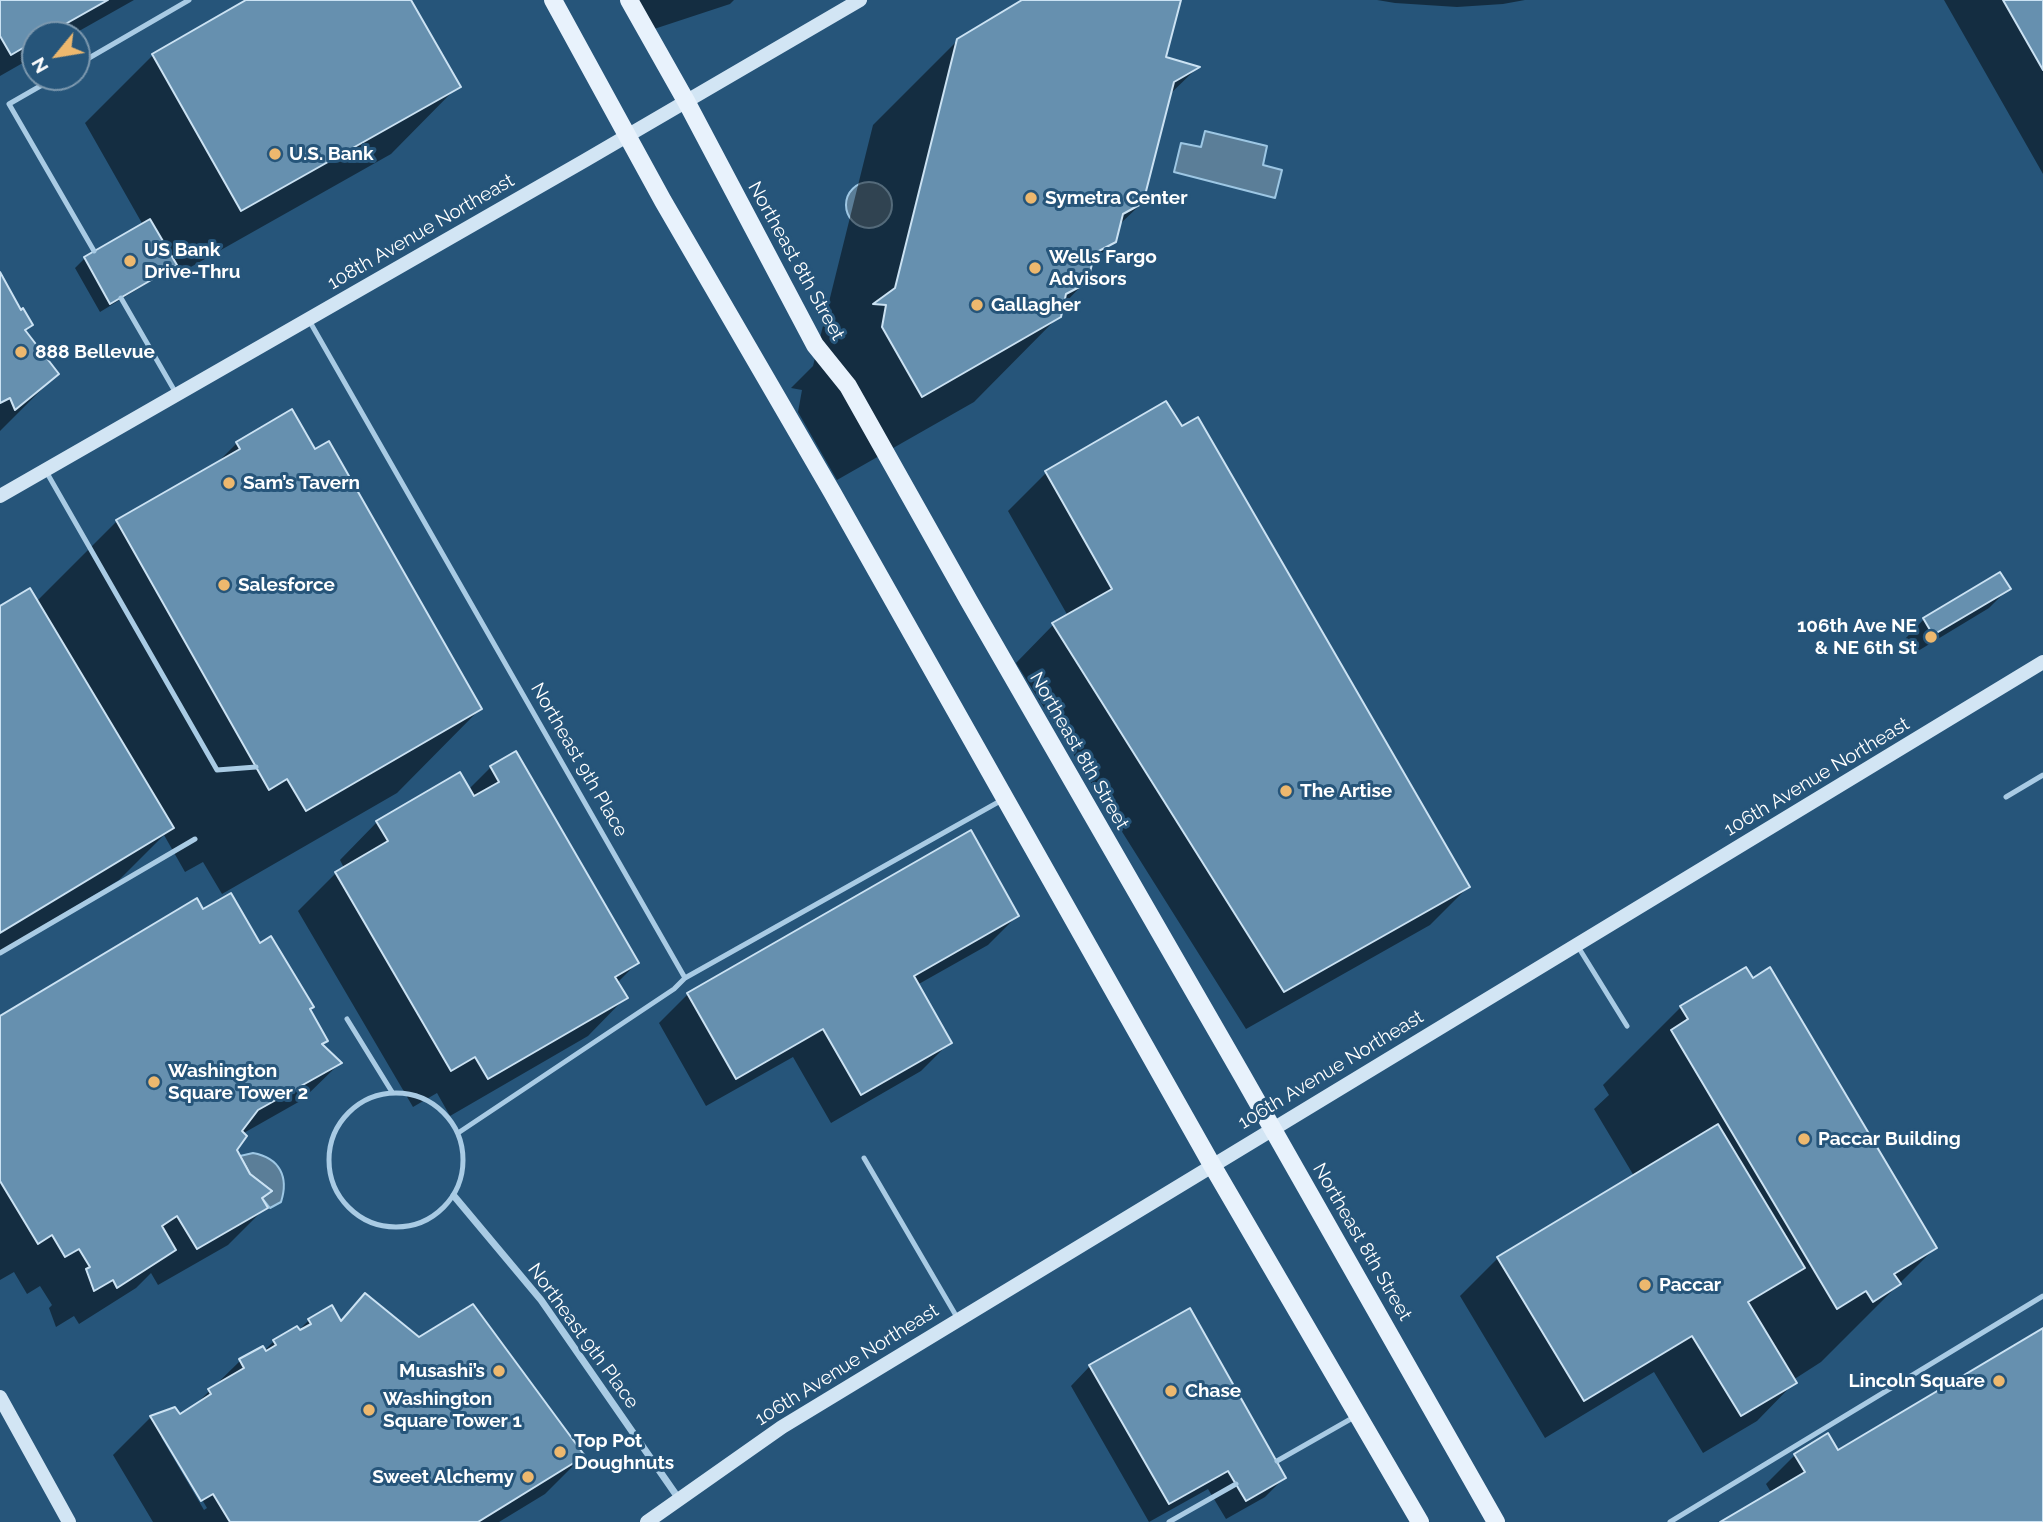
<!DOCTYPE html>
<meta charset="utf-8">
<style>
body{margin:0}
#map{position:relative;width:2043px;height:1522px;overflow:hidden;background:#26557a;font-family:Raleway,sans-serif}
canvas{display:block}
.north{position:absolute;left:21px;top:21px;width:70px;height:70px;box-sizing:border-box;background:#26557a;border:2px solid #7d99af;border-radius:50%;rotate:240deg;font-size:19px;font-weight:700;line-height:28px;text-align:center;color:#fff}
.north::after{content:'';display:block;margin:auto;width:24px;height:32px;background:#edb86e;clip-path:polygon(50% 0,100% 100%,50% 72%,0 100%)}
</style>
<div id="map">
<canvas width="2043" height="1522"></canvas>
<div class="north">N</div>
</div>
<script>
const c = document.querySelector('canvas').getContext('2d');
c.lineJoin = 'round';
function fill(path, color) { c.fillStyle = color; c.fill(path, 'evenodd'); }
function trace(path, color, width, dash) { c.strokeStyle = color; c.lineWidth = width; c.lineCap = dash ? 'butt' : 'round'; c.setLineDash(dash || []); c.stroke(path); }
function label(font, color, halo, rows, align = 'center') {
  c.font = font + ' Raleway,sans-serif'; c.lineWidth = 6; c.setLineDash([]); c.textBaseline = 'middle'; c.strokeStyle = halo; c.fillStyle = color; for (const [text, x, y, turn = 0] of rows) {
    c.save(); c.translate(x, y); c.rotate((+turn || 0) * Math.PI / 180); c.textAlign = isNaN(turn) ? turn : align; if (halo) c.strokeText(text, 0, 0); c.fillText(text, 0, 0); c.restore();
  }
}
const water = new Path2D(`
 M1205 131 1267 146 1263 165 1282 170 1275 198 1174 172 1181 143 1201 147Z
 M846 205a23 23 0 1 1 46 0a23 23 0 1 1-46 0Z
 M253 1153C280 1158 289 1177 281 1202L270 1208 262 1198 272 1191 250 1174 240 1156Z`);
const shadow = new Path2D(`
 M0 0H134L72 35H35V56L0 76Z
 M250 0H409L458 86 391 154 173 277 169 270 100 312 75 268 85 258 143 225 85 123 153 55Z
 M638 0H734L730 4 648 31Z
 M1025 0H1178L1164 58 1197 68 1168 96 1142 203 1118 226 1114 241 1090 265 1085 282 1061 307 1059 316 974 402 837 480 798 412 802 390 791 388 813 366 873 125 958 40Z
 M1377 0H1525L1503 4 1457 7 1395 3Z
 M1944 0H2043V174Z
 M0 276 20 312 30 325 24 331 57 374 0 431Z
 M237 443 480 709 397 793 222 894 203 862 185 872 164 835 119 880 0 952V608L36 602 117 521 216 464Z
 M1046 473 1468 887 1430 925 1246 1029 1016 663 1053 625 1068 616 1008 511Z
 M2009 588 1989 608 1913 654 1905 639 1924 619Z
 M515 753 637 963 617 983 625 998 588 1036 450 1116 437 1093 413 1107 298 911 336 873 344 868 340 860 377 822 468 790 491 767Z
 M202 911 259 945 308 1010 326 1041 321 1046 340 1063 302 1100 242 1134 235 1150 249 1175 270 1191 261 1200 266 1207 228 1245 158 1285 151 1273 136 1288 79 1324 74 1316 56 1327 49 1308 52 1305 40 1286 27 1294 14 1272 0 1280V1018Z
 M1017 916 988 945 917 985 950 1042 921 1071 831 1123 793 1057 706 1106 659 1023 688 994Z
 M1681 1007 1935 1248 1821 1362 1793 1380 1794 1383 1757 1421 1703 1453 1654 1372 1545 1438 1460 1296 1498 1258 1634 1176 1594 1109 1609 1095 1603 1085Z
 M366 1295 419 1339 583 1456 545 1494 499 1522H153L113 1455 151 1417 179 1416 191 1409 240 1361 262 1348 264 1351 274 1341 298 1331 309 1320 339 1322ZM161 1437H165L207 1508 204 1510Z
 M2043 1330V1522H1724L1772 1494 1766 1484 1795 1455 1837 1453Z
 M1090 1366 1284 1478 1265 1497 1226 1519 1208 1489 1149 1522 1071 1386Z`);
const building = new Path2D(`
 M0 0H108L46 35H35V41L11 55 0 36Z
 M246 0H411L461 87 241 211 152 54Z
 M1022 0H1181L1166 57 1200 67 1174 82 1143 203 1123 214 1116 242 1095 253 1087 283 1066 294 1061 317 922 397 882 327 886 305 873 304 895 288 957 39Z
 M2003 0H2043V70Z
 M150 219 177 265 110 304 84 257Z
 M0 272 21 310 23 308 33 325 25 330 59 374 15 410 10 398 0 403Z
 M1166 401 1182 426 1198 417 1470 887 1284 992 1052 623 1112 589 1045 471Z
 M292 409 315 449 329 441 482 709 306 811 287 779 269 790 116 520 240 449 236 442Z
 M2000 572 2011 589 1933 635 1923 618Z
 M30 588 174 828 0 933V606Z
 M516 751 639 963 615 977 628 998 488 1079 475 1057 451 1071 335 872 388 841 376 821 460 772 474 796 499 782 490 766Z
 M971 830 1019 916 914 976 952 1043 861 1095 823 1029 736 1079 687 993Z
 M231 893 260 943 271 936 314 1007 310 1009 328 1041 322 1044 342 1063 258 1110 242 1131 247 1136 237 1150 250 1174 272 1191 262 1198 268 1208 197 1249 177 1216 162 1226 176 1250 117 1288 113 1280 94 1291 86 1269 90 1267 79 1249 65 1257 52 1235 38 1244 0 1181V1016L197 898 203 909Z
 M1746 967 1753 978 1770 967 1937 1248 1894 1274 1901 1284 1873 1302 1866 1291 1837 1309 1671 1030 1688 1019 1680 1006Z
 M1718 1124 1805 1268 1748 1302 1797 1383 1741 1416 1692 1336 1584 1401 1497 1257Z
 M365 1293 419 1337 473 1304 585 1456 478 1522H230L213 1494 201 1501 150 1416 175 1407 180 1414 211 1394 208 1389 244 1368 239 1359 263 1346 266 1351 276 1345 273 1340 297 1326 300 1330 311 1324 308 1319 332 1305 341 1321Z
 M1190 1308 1286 1478 1246 1501 1228 1471 1169 1504 1089 1365Z
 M2043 1328V1522H1720L1805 1472 1794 1454 1828 1433 1838 1450Z`);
const lane = new Path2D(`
 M77 65 189 0
 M56 77 9 104 94 251
 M121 298 177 395
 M310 322 685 978
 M47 473 217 770 256 767
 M2006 797 2043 775
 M1577 945 1627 1026
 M0 953 195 839
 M347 1019 392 1092
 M329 1160a67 67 0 1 1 134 0a67 67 0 1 1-134 0Z
 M458 1133 674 989 685 978 1002 800
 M864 1158 958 1319
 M1277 1461 1356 1416
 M1169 1522 1236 1484
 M1670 1522 2043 1296`);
const street = new Path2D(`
 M454 1196 541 1300 679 1499`);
const secondary = new Path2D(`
 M0 496 584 161 860 0
 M0 1397 69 1522
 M647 1522 782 1427 2043 662`);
const primary = new Path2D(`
 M553 0 663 201 832 492 1212 1165 1420 1522
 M629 0 686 101 815 345 848 386 969 601 1242 1075 1496 1522`);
const markers = [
 [275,154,7,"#edb86e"],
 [1031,198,7,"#edb86e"],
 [130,261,7,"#edb86e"],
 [1035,268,7,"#edb86e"],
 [977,305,7,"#edb86e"],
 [21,352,7,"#edb86e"],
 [229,483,7,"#edb86e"],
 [224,585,7,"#edb86e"],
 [1931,637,7,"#edb86e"],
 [1286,791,7,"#edb86e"],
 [154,1082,7,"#edb86e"],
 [1804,1139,7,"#edb86e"],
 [1645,1285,7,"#edb86e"],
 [499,1371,7,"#edb86e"],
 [1999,1381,7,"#edb86e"],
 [1171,1391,7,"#edb86e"],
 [369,1410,7,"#edb86e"],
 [560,1452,7,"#edb86e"],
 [528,1477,7,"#edb86e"]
];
const poiNames = [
 ["U.S. Bank",289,154],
 ["Symetra Center",1045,198],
 ["US Bank",144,250],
 ["Drive-Thru",144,272],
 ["Wells Fargo",1049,257],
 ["Advisors",1049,279],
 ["Gallagher",991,305],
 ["888 Bellevue",35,352],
 ["Sam’s Tavern",243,483],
 ["Salesforce",238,585],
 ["106th Ave NE",1917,626,"right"],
 ["& NE 6th St",1917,648,"right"],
 ["The Artise",1300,791],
 ["Washington",168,1071],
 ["Square Tower 2",168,1093],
 ["Paccar Building",1818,1139],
 ["Paccar",1659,1285],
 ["Musashi’s",485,1371,"right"],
 ["Lincoln Square",1985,1381,"right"],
 ["Chase",1185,1391],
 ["Washington",383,1399],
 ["Square Tower 1",383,1421],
 ["Top Pot",574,1441],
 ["Doughnuts",574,1463],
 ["Sweet Alchemy",514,1477,"right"]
];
const streetNames = [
 ["108th Avenue Northeast",421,232,-30],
 ["Northeast 8th Street",796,261,61],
 ["Northeast 8th Street",1079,751,60],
 ["Northeast 9th Place",579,760,60],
 ["106th Avenue Northeast",1817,777,-31],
 ["106th Avenue Northeast",1331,1070,-31],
 ["Northeast 8th Street",1362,1242,60],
 ["Northeast 9th Place",583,1336,54],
 ["106th Avenue Northeast",847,1365,-32]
];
fill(water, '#5b7e98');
trace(water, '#9dc7e4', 2);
fill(shadow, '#0007');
fill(building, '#6690af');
trace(building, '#cbe2f3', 2);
trace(lane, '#a9cbe4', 5);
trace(street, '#a9cbe4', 7);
trace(secondary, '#d2e5f4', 14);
trace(primary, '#e8f2fc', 18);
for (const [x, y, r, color] of markers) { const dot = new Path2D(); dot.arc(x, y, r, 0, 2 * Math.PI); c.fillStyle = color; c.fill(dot); trace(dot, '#26557a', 2.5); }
label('bold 19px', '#fff', '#26557a', poiNames, 'left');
label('19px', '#fff', '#26557a', streetNames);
</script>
